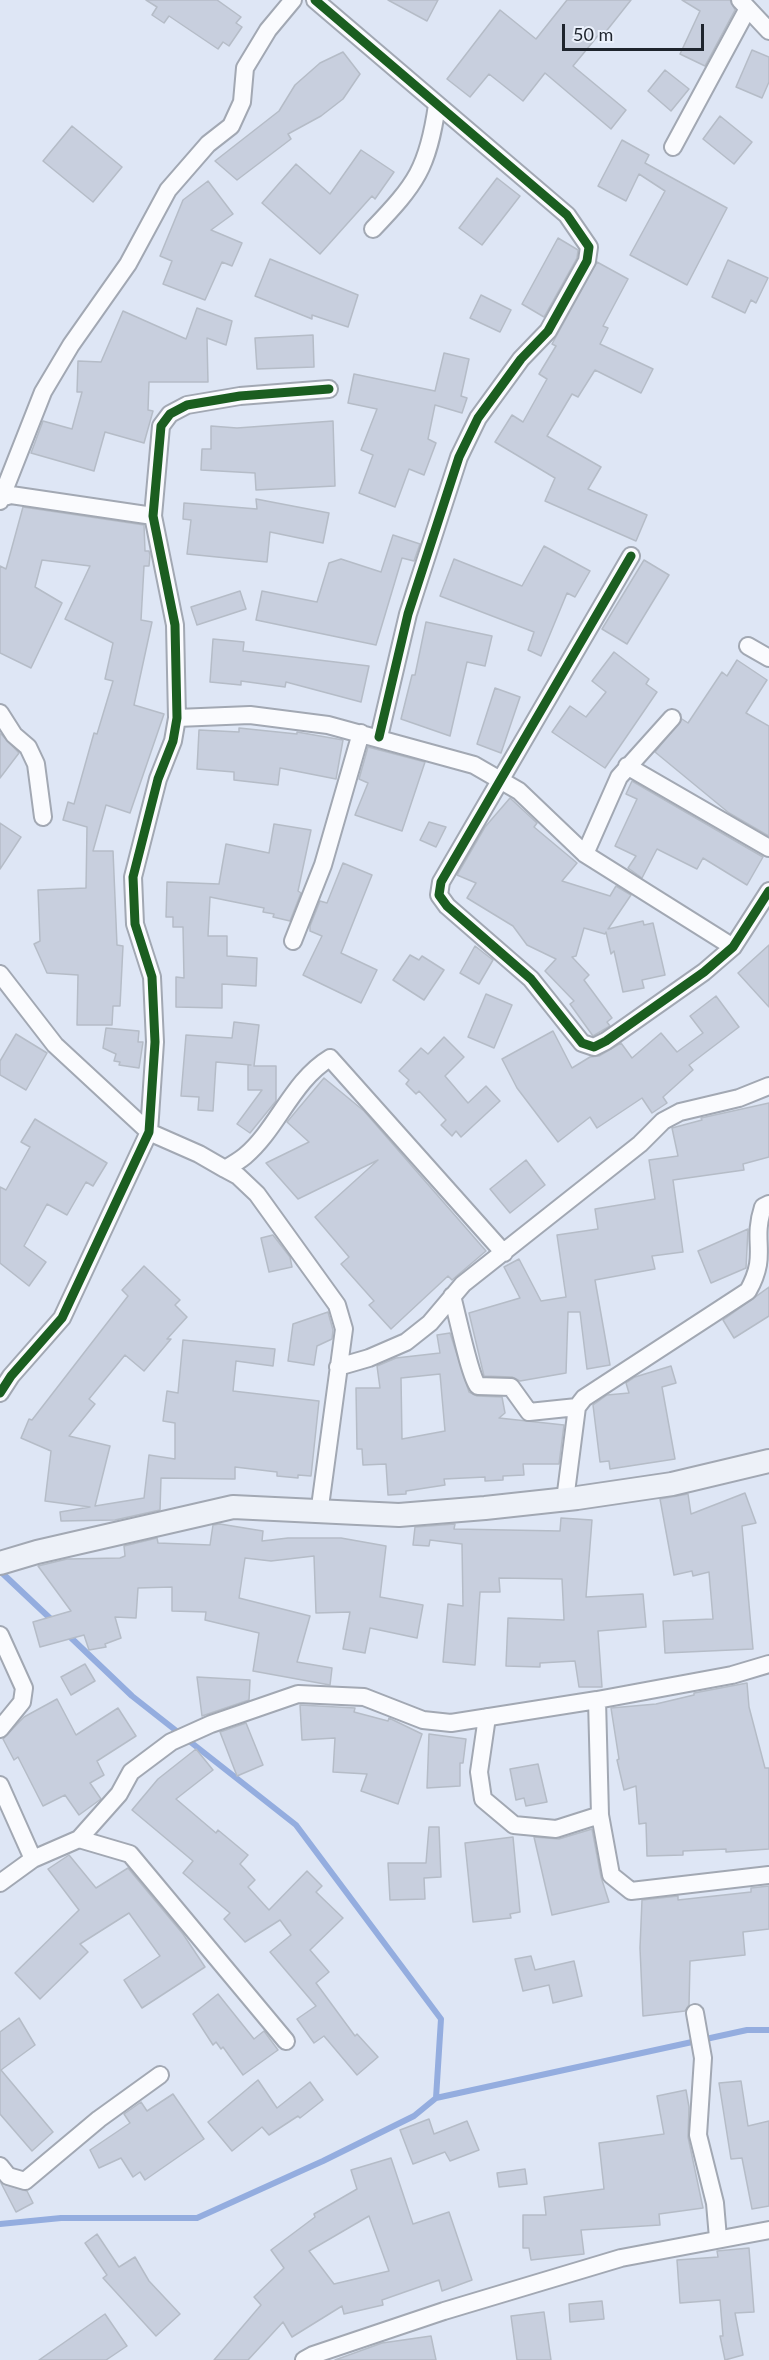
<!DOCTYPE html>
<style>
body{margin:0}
#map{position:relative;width:769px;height:2360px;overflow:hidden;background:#dee6f5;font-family:Lato,sans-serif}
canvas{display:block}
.scale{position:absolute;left:562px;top:24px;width:142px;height:27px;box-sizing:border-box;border:3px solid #1e242d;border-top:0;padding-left:8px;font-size:18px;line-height:21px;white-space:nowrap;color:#1e242d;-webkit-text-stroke:4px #eaf0fb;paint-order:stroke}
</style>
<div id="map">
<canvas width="769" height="2360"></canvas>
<div class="scale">50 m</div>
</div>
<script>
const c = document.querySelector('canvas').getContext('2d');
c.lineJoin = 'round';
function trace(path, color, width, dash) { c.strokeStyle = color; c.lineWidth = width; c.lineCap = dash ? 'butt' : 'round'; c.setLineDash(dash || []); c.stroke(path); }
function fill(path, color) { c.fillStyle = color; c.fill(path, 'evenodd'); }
const stream = new Path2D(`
 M0 1571 54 1622
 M66 1633 132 1696 296 1825 441 2019 436 2098 747 2030H769
 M0 2224 61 2218H197L323 2161 414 2116 436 2098`);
const building = new Path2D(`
 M146 0H217L241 17 236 23 242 27 229 46 223 42 218 49 169 16 164 23 152 15 157 7Z
 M388 0H438L427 21Z
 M567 0H631L604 34 601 32 573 66 626 110 611 129 545 73 523 101 489 74 470 97 447 79 500 10 536 39Z
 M682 0H730L735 10 705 66 680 54 700 11Z
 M752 50 769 57V82L762 98 736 87Z
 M343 52 360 74 343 99 321 116 288 134 291 139 237 180 215 161 279 111 295 85 320 63Z
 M665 70 689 89 671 111 648 91Z
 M720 116 752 142 734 164 703 139Z
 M72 126 122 167 93 202 43 161Z
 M622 140 649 155 645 163 727 208 687 285 630 255 665 191 639 174 626 201 598 186Z
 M361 150 394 172 375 199 372 196 320 254 262 203 296 164 330 194Z
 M497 178 520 196 482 245 459 228Z
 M208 181 233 214 211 230 242 243 232 266 222 262 205 300 163 284 172 261 160 256 183 200Z
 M558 238 578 250 577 258 544 317 522 304Z
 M270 259 358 295 348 327 312 315V319L255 296Z
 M728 260 768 278 756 303 751 300 745 313 712 297Z
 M597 262 628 279 603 326 608 328 600 344 653 369 641 393 595 370 578 397 572 394 547 436 601 467 588 489 647 515 636 541 545 501 555 478 495 442 512 415 523 422 547 379 539 374 556 346 552 344Z
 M481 295 511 310 500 332 470 318Z
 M197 308 232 321 226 345 207 338 208 382H149L148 410 153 411 144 443 105 432 94 471 31 453 43 421 72 429 82 392H77L78 361 101 362 123 311 186 339Z
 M313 335 314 367 257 369 255 338Z
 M444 353 469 359 461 396 467 398 462 413 435 405 428 439 436 443 424 475 409 469 395 507 359 493 373 455 361 450 377 409 348 403 354 374 435 391Z
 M333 421 335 486 256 490 255 473 201 470 202 449H211V426L237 428Z
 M256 499 329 513 323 543 270 532 267 562 187 554 191 520 183 519 184 503 257 509Z
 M23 507 144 525 145 551H149L150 555 149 566H144L141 620 152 622 134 705 164 714 130 813 106 805 93 851H113L117 945 123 946 120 1006H113L112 1025H77L78 975 47 973 34 944 40 941 38 890 86 888 87 827 63 820 68 802 74 804 94 733 97 734 113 681 105 679 113 643 65 619 90 566 42 560 35 587 62 603 31 668 0 653V566L6 569Z
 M393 535 420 544 414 561 402 558 376 645 256 620 262 591 317 602 329 563 341 559 381 572Z
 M544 546 590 571 575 597 567 593 541 656 528 650 534 632 440 596 454 559 522 586Z
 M644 560 669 575 627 644 602 629Z
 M240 591 246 609 197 625 191 607Z
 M426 622 492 636 485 666 467 662 450 736 401 719 412 675H415Z
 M213 639 244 642 243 651 369 666 361 702 286 682 285 687 241 681V685L210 682Z
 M614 652 649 679 646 684 657 692 605 768 552 732 570 706 586 717 606 692 592 681Z
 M737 660 767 680 746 713 769 726V836L729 813 655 752 682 719 688 723 722 672 727 676Z
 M495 688 520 697 501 753 477 744Z
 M239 728 297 734V732L343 740 336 779 280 768 278 785 234 780V772L197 769 199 730 239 732Z
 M0 733 19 753 0 778Z
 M368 747 425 762 402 831 355 815 368 783 359 779Z
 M632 781 763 857 747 885 703 858 697 869 657 849 642 878 628 868 636 856 615 846 637 799 626 794Z
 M510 798 537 823 534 827 577 863 562 881 610 896 616 886 631 895 608 929 643 921 644 925 653 923 665 975 642 980 644 988 623 992 614 951 611 954 606 932 605 934 584 928 576 956 572 957 589 975 584 980 612 1018 607 1022 610 1026 593 1036 570 1004 574 1001 545 971 556 959 527 945 513 926 467 898 476 883 457 875 485 827Z
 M429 822 446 827 436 847 420 840Z
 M0 823 21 837 0 869Z
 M274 824 311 830 298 891 301 893 290 921 273 917 274 914 263 912 264 908 210 897 208 936H227V956L257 958 256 986 222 984V1008L176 1007V977L184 978 183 927H173V917H166L167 882 219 884 226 844 269 853Z
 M343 863 372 875 341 953 377 970 361 1003 303 975 322 936 310 931V926L320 901 327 903Z
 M769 945V1007L738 973Z
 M475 946 493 960 479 984 460 973Z
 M410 955 419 960 422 956 444 970 424 1000 393 980Z
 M486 994 512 1005 494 1048 468 1037Z
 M716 996 739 1027 689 1065 693 1070 663 1097 667 1103 652 1113 642 1098 597 1128 590 1117 558 1142 517 1088 502 1059 553 1031 572 1068 590 1057 599 1056 621 1043 632 1058 661 1033 677 1052 703 1033 690 1016Z
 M234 1022 259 1025 254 1066H276V1101L250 1133 237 1124 262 1090H248V1065H251L216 1062 213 1111 198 1110 199 1097 181 1096 186 1035 232 1038Z
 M106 1028 139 1031 138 1042H143L139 1068 119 1065 120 1062 114 1061 116 1054 103 1048Z
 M16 1034 47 1053 26 1090 0 1075V1061Z
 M444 1037 464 1057 445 1076 468 1103 486 1086 500 1101 461 1137 456 1131 452 1136 441 1125 446 1120 419 1091 416 1094 406 1084 409 1080 399 1071 421 1048 428 1054Z
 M324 1078 364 1111 486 1251 452 1280 448 1276 391 1329 369 1305 374 1301 341 1264 349 1257 315 1217 378 1160 298 1199 266 1163 309 1142 287 1122Z
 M769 1103V1157L743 1164 744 1170 673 1180 683 1252 652 1256 655 1269 595 1280 610 1365 587 1369 580 1312H568L566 1373 520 1381 512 1377 484 1376 469 1313 520 1298 504 1267 519 1259 541 1301 566 1297 557 1235 598 1229 595 1209 655 1199 649 1160 678 1156 672 1128 702 1120 701 1118Z
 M35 1119 107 1163 93 1186 86 1182 67 1215 47 1204 24 1246 46 1262 29 1286 0 1263V1187L6 1190 30 1147 21 1142Z
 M526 1160 545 1185 510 1213 490 1189Z
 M748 1229 746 1268 711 1283 698 1251Z
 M273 1235 290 1257 292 1267 269 1272 261 1238Z
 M144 1266 180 1300 175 1305 187 1317 167 1339H171L144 1371 125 1355 89 1399 95 1404 69 1436 110 1446 95 1506 144 1498 149 1455 175 1459V1423L163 1421 167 1391 178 1393 183 1340 275 1349 273 1366 236 1361 233 1391 319 1401 311 1476 298 1475V1478L277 1476V1472L235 1467V1479L161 1478 160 1510 115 1520 61 1521 60 1512 90 1507 45 1501 51 1451 21 1438 29 1419 32 1420 128 1296 122 1290Z
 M769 1287V1316L734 1338 723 1320Z
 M328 1312 333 1330 332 1339 317 1346 314 1365 288 1361 293 1324Z
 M450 1333 469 1392 477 1396 502 1397 505 1413 499 1418 564 1425 559 1464H523L524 1475 503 1476V1480L485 1481V1477L444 1479 445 1485 406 1491V1494L388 1495 386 1464 363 1465 362 1449H357L356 1388H380L377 1366 396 1358 440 1353 437 1335ZM440 1374 445 1431 402 1439 401 1378Z
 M671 1366 676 1383 662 1387 675 1459 610 1469 609 1461 600 1462 593 1405 607 1395 629 1393 626 1383 635 1377Z
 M745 1493 756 1523 742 1526 753 1649 665 1653 663 1621 713 1619 709 1572 693 1576 692 1571 674 1575 660 1499 688 1494 691 1514Z
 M561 1518 592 1520 586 1597 643 1594 646 1627 598 1631 602 1687H579L575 1661 540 1663V1667L506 1666 508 1618 564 1620 562 1579 499 1578 500 1592H480L475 1665 443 1662 448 1604 463 1606 462 1544 430 1540 429 1546 413 1545 415 1527 455 1524 454 1529 560 1531Z
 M220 1524 263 1531 262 1541 288 1538H341L386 1546 380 1597 423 1605 417 1638 370 1628 365 1653 343 1649 350 1612 316 1613 314 1556 271 1561 245 1558 239 1598 310 1616 297 1662 332 1668 330 1685 253 1671 259 1633 205 1620 206 1612 172 1611V1587L138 1588 136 1618 115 1617 121 1638 105 1644 106 1647 89 1650 84 1635 40 1647 33 1622 71 1611 38 1566 67 1559 120 1558 125 1556 124 1546 157 1538 158 1543 210 1545 213 1525Z
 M85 1664 95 1681 71 1695 61 1677Z
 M197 1677 250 1680 249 1700 202 1716Z
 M747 1683 749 1707 765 1768H769V1849L726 1852V1849L683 1851V1855L647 1856 646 1823 639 1824 636 1786 624 1790 617 1760 619 1759 611 1708 656 1704 694 1695V1693Z
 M57 1699 76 1735 118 1708 136 1736 97 1761 104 1775 90 1783 101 1799 79 1815 65 1795 43 1806 18 1757 14 1760 3 1739 24 1717Z
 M300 1705 355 1708 354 1712 388 1721 389 1718 422 1734 398 1804 361 1791 367 1774 333 1772 335 1738 302 1740Z
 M246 1723 263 1765 237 1776 220 1732Z
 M429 1734 466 1739 463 1763H460V1786L427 1788Z
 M196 1749 213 1770 176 1799 216 1833 218 1830 248 1855 240 1864 255 1880 248 1887 269 1910 307 1871 322 1886 316 1892 343 1918 310 1950 329 1972 316 1983 355 2036 357 2034 378 2057 357 2075 324 2036 314 2043 297 2019 316 2006 270 1952 291 1935 280 1920 245 1942 224 1919 230 1913 183 1873 193 1861 132 1810 158 1779Z
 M538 1764 547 1802 526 1806 524 1798 516 1800 510 1769Z
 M429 1827H439L441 1877 424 1878 425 1899 390 1900 388 1863H426Z
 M592 1829 601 1877 609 1902 552 1915 534 1837 559 1839Z
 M513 1837 520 1912 510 1914 511 1918 473 1922 465 1843Z
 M69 1855 96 1888 128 1868 183 1934 205 1967 142 2008 124 1980 160 1956 129 1913 80 1944 88 1952 40 1999 15 1973 79 1910 48 1869Z
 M769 1886V1929L743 1932 745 1955 690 1961 689 2005 685 2011 643 2016 640 1948 642 1900 678 1896V1900L751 1892V1888Z
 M531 1956 535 1970 574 1961 582 1996 553 2003 549 1985 523 1991 515 1959Z
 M218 1994 254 2039 264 2031 278 2050 243 2075 223 2047 221 2049 216 2042 213 2045 193 2014Z
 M19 2018 35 2045 1 2070 53 2132 32 2151 0 2114V2032Z
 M258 2080 277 2108 310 2082 323 2100 300 2118 298 2116 269 2135 262 2127 232 2151 208 2122Z
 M741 2081 748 2126 769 2121V2206L752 2209 742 2158 731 2159 719 2083Z
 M686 2090 689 2107 688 2137 703 2208 659 2214 660 2225 581 2230 584 2254 531 2260 529 2248H523V2215H546L544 2197 604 2189 599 2143 664 2134 657 2096Z
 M173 2094 204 2139 145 2180 140 2172 133 2177 121 2158 99 2168 90 2150 130 2123 124 2114 141 2102 147 2111Z
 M429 2119 434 2134 467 2121 479 2150 450 2161 445 2152 413 2164 400 2130Z
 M391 2158 413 2224 449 2212 472 2280 442 2291 439 2280 382 2300 383 2305 344 2314 342 2306 292 2337 283 2322 248 2360H214L261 2305 254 2297 284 2268 271 2250 315 2217 314 2214 357 2189 351 2170ZM369 2216 389 2271 334 2284 309 2251Z
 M525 2169 527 2184 499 2187 497 2173Z
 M1 2183 27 2191 33 2203 16 2212Z
 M97 2234 119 2267 135 2257 149 2281 180 2314 156 2336 103 2278 107 2275 85 2243Z
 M749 2248 754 2312 735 2313 743 2355 725 2360 720 2336H723L720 2300 680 2303 677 2260 718 2257 717 2251Z
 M602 2301 604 2319 570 2322 569 2304Z
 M544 2312 551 2360H517L511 2316Z
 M105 2314 127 2346 106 2360H39Z
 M431 2336 436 2360H335L382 2343Z`);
const street = new Path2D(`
 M315 0 567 215 589 247 587 261 548 331 521 359 478 418 459 457 408 614 379 737
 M740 0 769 31
 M673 147 747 10
 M373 229C416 184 428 168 437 105
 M0 498 11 495 153 516
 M0 501 43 392 71 345 128 264 168 190 208 144 231 126 242 102 245 68 268 30 293 0
 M631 556 441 882 439 895 447 906 531 979 582 1043 594 1047 606 1041 704 972 733 947 769 891
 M748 646 769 658
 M0 713 14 735 28 747 36 764 43 817
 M177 718 250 715 328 725 474 765 519 791 585 854 733 947
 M627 766 769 848
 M585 854 619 777 672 718
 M293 941 323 865 361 733
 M0 974 55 1045 149 1132 199 1154 225 1169C232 1165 239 1161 245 1156 278 1128 292 1081 330 1058L504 1253
 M225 1169 238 1176 257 1194 337 1305 344 1329 319 1514
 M452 1296C457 1314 470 1377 478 1386L511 1387 529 1412 577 1407
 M338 1367 369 1358 406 1342 430 1323 463 1284 640 1144 663 1121 680 1112 739 1098 769 1086
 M0 1393 11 1376 62 1318 149 1132 155 1042 152 977 135 924 133 877 158 779 173 741 177 718 175 625 153 516 161 426 170 414 187 405 240 396 329 389
 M565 1500 577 1407 584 1398 748 1291C769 1253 751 1244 763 1207L769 1204
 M0 1635 24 1688 22 1702 0 1729
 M597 1700 600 1815 611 1875 631 1891 769 1875
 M487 1717 479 1772 483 1799 514 1825 556 1829 600 1815
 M0 1785 33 1859
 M79 1839 130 1854 286 2041
 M0 1883 33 1859 79 1839 119 1794 131 1772 171 1742 211 1724 298 1694 364 1697 423 1720 451 1723 597 1700 732 1675 769 1664
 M695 2013 703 2058 698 2135 715 2203 718 2238
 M0 2166 8 2176 25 2181 99 2119 160 2075
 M304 2360 313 2355 444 2311 621 2258 769 2230`);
const secondary = new Path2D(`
 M0 1563 37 1552 233 1507 399 1515 485 1508 577 1498 672 1484 769 1461`);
const cycleway = new Path2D(`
 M315 0 567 215 589 247 587 261 548 331 521 359 478 418 459 457 408 614 379 737
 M631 556 441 882 439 895 447 906 531 979 582 1043 594 1047 606 1041 704 972 733 947 769 891
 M0 1393 11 1376 62 1318 149 1132 155 1042 152 977 135 924 133 877 158 779 173 741 177 718 175 625 153 516 161 426 170 414 187 405 240 396 329 389`);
trace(stream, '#94addf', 6);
fill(building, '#c8cfde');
trace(building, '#b5bcc7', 1.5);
trace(street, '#a2a8b3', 20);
trace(secondary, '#a2a8b3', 26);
trace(street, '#fafbfe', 16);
trace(secondary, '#edf1f8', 22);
trace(cycleway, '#1b5e20', 9);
</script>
